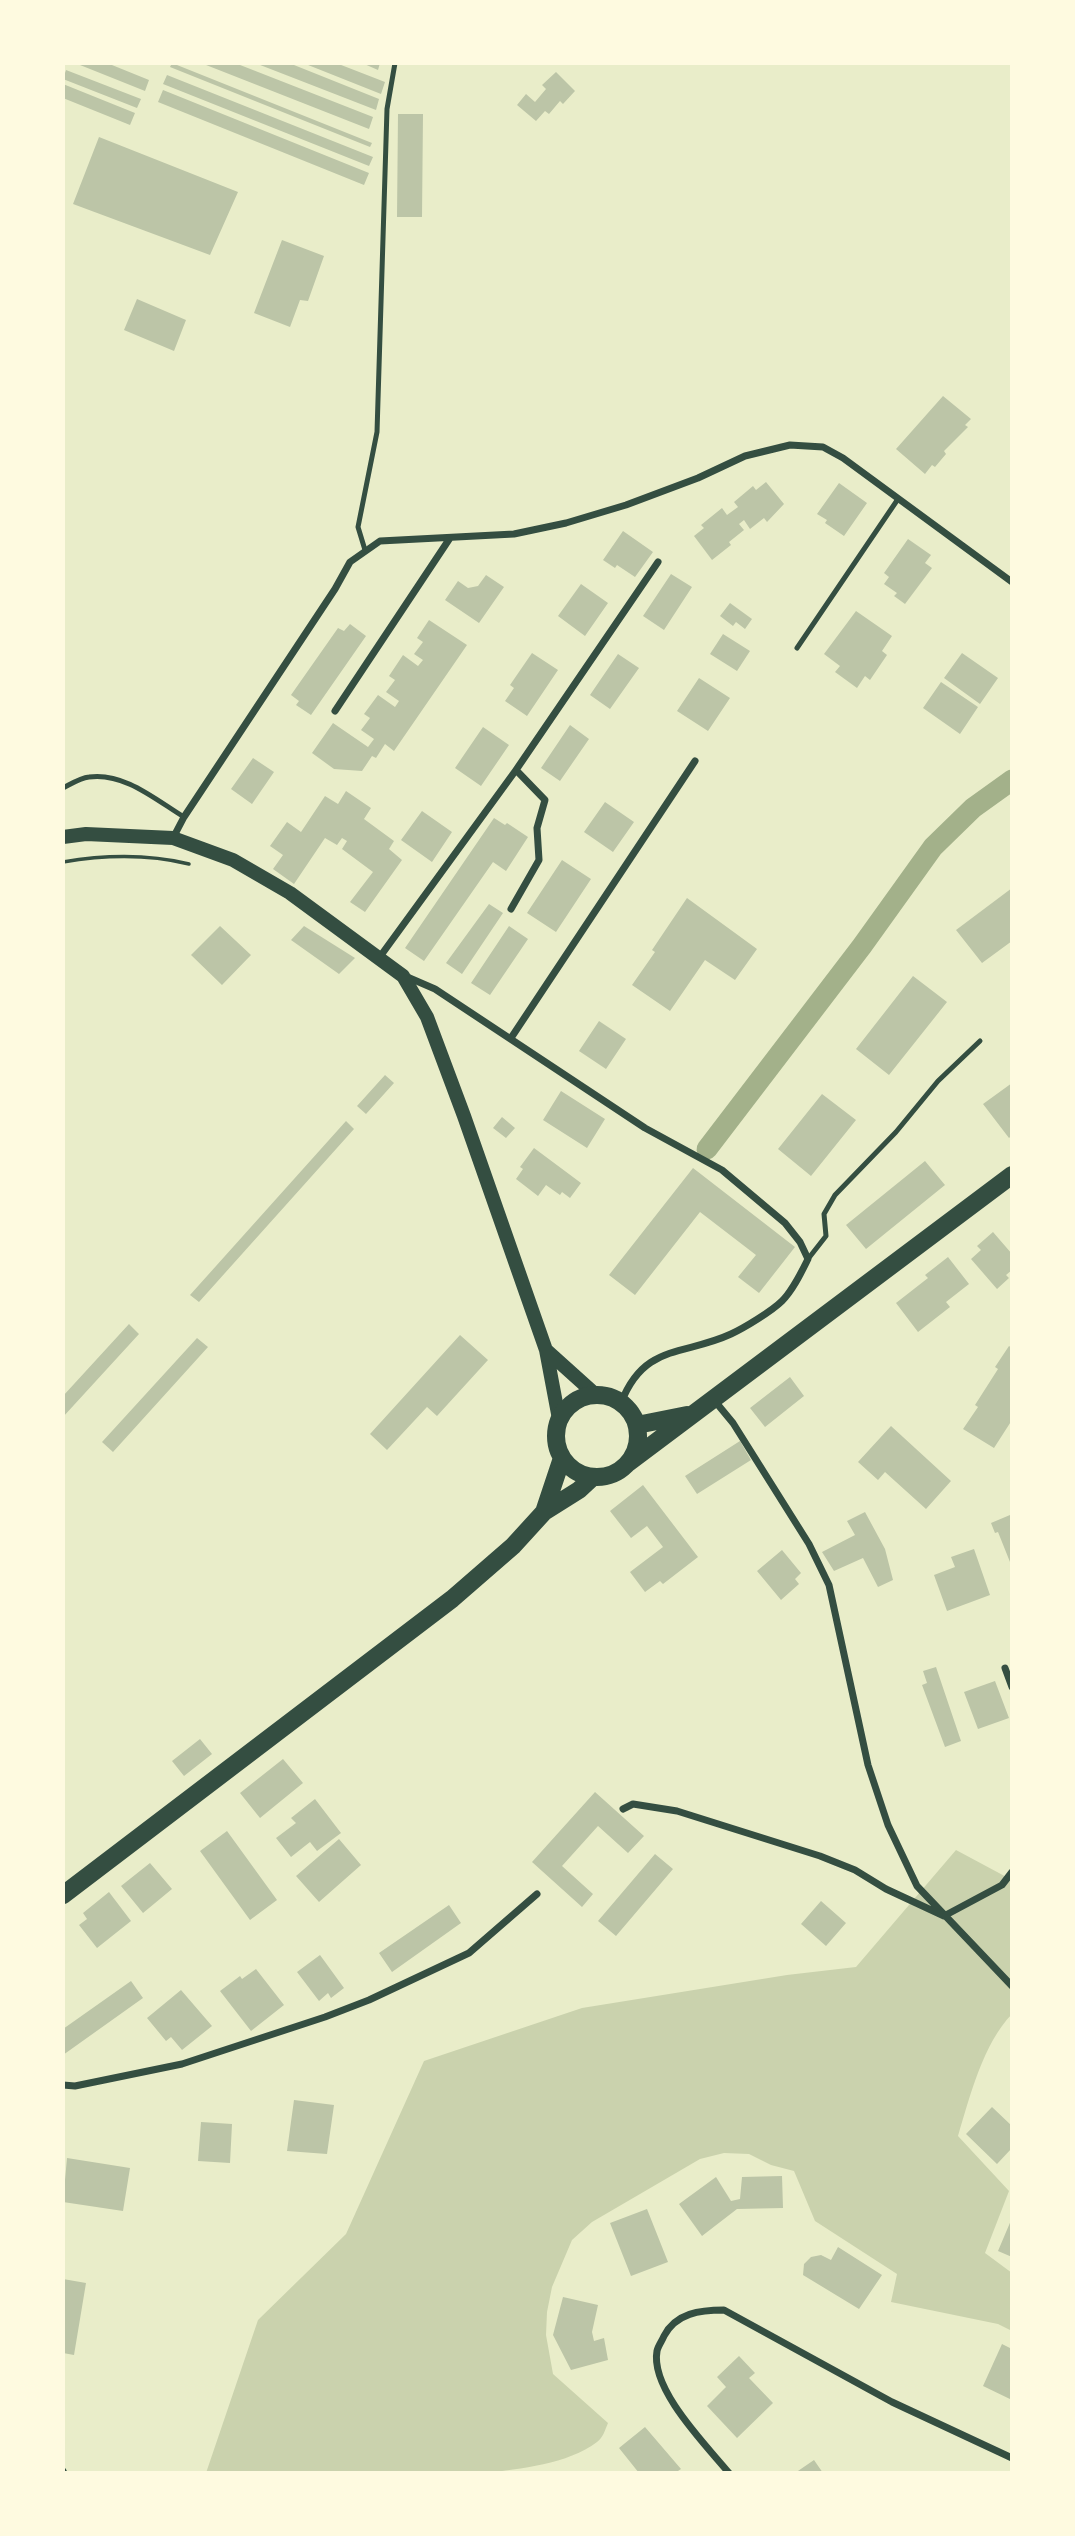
<!DOCTYPE html>
<style>
body{margin:0}
#map{position:relative;width:1075px;height:2536px;overflow:hidden;background:#e9edc9;font-family:"Sofia Sans Condensed",sans-serif}
canvas{display:block}
.frame{position:absolute;inset:0;border:65px solid #fefae0;pointer-events:none}
</style>
<div id="map">
<canvas width="1075" height="2536"></canvas>
<div class="frame"></div>
</div>
<script>
const c = document.querySelector('canvas').getContext('2d');
c.lineJoin = 'round';
function fill(path, color) { c.fillStyle = color; c.fill(path, 'evenodd'); }
function trace(path, color, width, dash) { c.strokeStyle = color; c.lineWidth = width; c.lineCap = dash ? 'butt' : 'round'; c.setLineDash(dash || []); c.stroke(path); }
const green = new Path2D(`
 M956 1850 1012 1880V2014C983 2044 970 2096 958 2136L1009 2191 985 2253 1012 2273V2331L998 2324 891 2302 897 2274 815 2221 794 2171 771 2165 749 2154 724 2153 700 2159 592 2222 572 2240 552 2287 547 2312 546 2335 553 2374 608 2423C605 2430 603 2438 597 2442 568 2464 520 2469 485 2473H206L258 2320 346 2234 424 2061 582 2008 787 1975 856 1967Z`);
const canal = new Path2D(`
 M707 1149 862 946 933 847 973 808 1012 780`);
const building = new Path2D(`
 M75 63H107L149 80 145 91Z
 M172 63 372 143 370 147 170 67Z
 M201 63H235L373 117 369 129Z
 M255 63H289L379 99 376 110Z
 M303 63H336L385 82 381 94Z
 M362 63H380L378 70Z
 M66 70 141 99 137 108 63 79Z
 M556 72 575 91 563 104 560 101 549 114 545 111 536 121 517 105 526 94 535 102 546 89 542 85Z
 M167 75 373 157 369 166 163 84Z
 M63 84 135 113 130 125 63 98Z
 M163 90 369 173 364 185 158 102Z
 M398 114H423L422 217H397Z
 M99 137 238 192 210 255 73 204Z
 M282 240 324 256 308 301 300 300 290 327 254 313Z
 M137 299 186 320 174 351 124 330Z
 M943 396 971 419 965 425 968 427 944 451 946 454 935 467 932 465 925 474 896 449Z
 M766 482 784 504 767 522 764 518 750 529 744 520 739 524 744 530 729 542 731 545 712 560 694 536 704 528 701 525 722 508 727 515 738 507 734 502 753 486 756 490Z
 M839 483 867 503 844 536 825 523 827 520 817 514Z
 M623 531 653 552 635 577 617 565 615 568 603 560Z
 M908 539 931 555 925 563 932 568 905 604 894 596 897 593 884 584 889 577 884 573Z
 M671 574 692 587 664 630 643 616Z
 M486 575 504 587 479 623 445 600 458 581 468 588 478 586Z
 M581 584 608 603 585 636 558 616Z
 M730 603 752 619 745 629 736 622 733 626 720 616Z
 M856 611 892 636 882 651 887 655 870 680 865 676 857 688 835 672 840 666 824 654Z
 M429 620 467 645 394 751 385 744 376 758 372 756 362 771 334 769 312 753 333 723 368 747 374 739 361 730 370 718 364 714 378 695 395 707 399 701 386 692 395 680 389 676 403 655 418 666 423 660 414 654 423 642 417 638Z
 M350 624 366 636 311 715 296 705 299 701 291 695 338 628 344 631Z
 M723 634 750 651 737 671 710 654Z
 M532 653 558 670 527 716 505 701 514 688 510 685Z
 M962 653 998 678 980 704 944 678Z
 M618 654 639 668 610 709 590 695Z
 M699 678 730 698 708 731 677 711Z
 M941 682 978 707 960 734 923 708Z
 M570 725 589 739 560 781 541 768Z
 M483 727 509 745 481 786 455 768Z
 M253 758 274 772 252 804 231 789Z
 M346 791 371 808 364 819 394 841 389 849 402 860 365 912 350 902 373 872 342 849 347 841 342 838 337 845 325 838 294 884 273 869 283 855 270 846 287 822 301 832 325 796 338 804Z
 M605 802 634 822 613 852 584 832Z
 M422 811 452 832 432 862 401 840Z
 M494 818 505 825 507 823 528 837 506 871 493 862 424 961 405 948Z
 M562 860 591 879 556 932 527 913Z
 M1012 888V941L982 963 956 930Z
 M687 898 757 949 735 980 705 960 670 1011 632 985 655 952 652 950Z
 M489 904 503 913 462 974 446 963Z
 M220 926 251 955 222 985 191 955Z
 M304 926 355 958 339 974 291 940Z
 M509 926 528 939 490 995 471 983Z
 M913 976 947 1002 889 1075 856 1049Z
 M599 1021 626 1039 606 1069 579 1051Z
 M385 1075 394 1083 366 1114 357 1106Z
 M1012 1083V1135L1009 1138 983 1104Z
 M561 1091 605 1119 587 1148 543 1120Z
 M822 1094 856 1120 811 1176 778 1149Z
 M502 1117 515 1128 506 1138 493 1128Z
 M346 1121 354 1129 199 1302 190 1295Z
 M534 1148 581 1183 570 1198 562 1192 560 1195 546 1185 538 1196 516 1179 523 1169 520 1167Z
 M925 1161 945 1185 866 1249 846 1225Z
 M693 1168 795 1247 759 1293 738 1277 756 1255 700 1212 635 1295 609 1275Z
 M993 1232 1012 1254V1270L1006 1275 1009 1278 997 1289 971 1259 981 1250 977 1246Z
 M948 1257 969 1284 946 1302 950 1307 918 1332 896 1303 928 1278 925 1275Z
 M129 1324 139 1334 63 1417V1396Z
 M460 1335 488 1360 437 1416 427 1407 387 1450 370 1434Z
 M197 1338 208 1347 113 1452 102 1442Z
 M1009 1346 1012 1348V1420L994 1448 963 1429 978 1407 975 1405 998 1369 995 1367Z
 M790 1377 804 1396 765 1427 750 1408Z
 M891 1426 951 1481 926 1509 885 1472 878 1480 858 1462Z
 M740 1441 751 1460 697 1494 685 1476Z
 M643 1485 698 1557 663 1584 660 1581 645 1592 630 1572 663 1547 647 1526 631 1538 610 1511Z
 M865 1512 885 1549 893 1580 878 1587 863 1558 834 1571 822 1552 855 1535 847 1521Z
 M1010 1515 1012 1521V1567L998 1532 995 1533 991 1523Z
 M974 1549 990 1595 947 1611 934 1575 955 1567 951 1557Z
 M782 1550 801 1573 795 1579 799 1584 781 1600 757 1571Z
 M936 1667 961 1741 945 1747 922 1685 927 1683 923 1671Z
 M995 1681 1009 1718 978 1729 964 1692Z
 M200 1739 212 1754 184 1776 172 1761Z
 M283 1759 303 1783 260 1818 240 1793Z
 M595 1792 644 1836 628 1853 598 1826 562 1866 593 1894 582 1907 532 1862Z
 M315 1799 341 1833 317 1851 310 1842 291 1857 276 1838 296 1823 291 1818Z
 M227 1831 277 1900 250 1920 200 1851Z
 M339 1839 361 1865 319 1902 296 1876Z
 M655 1854 673 1869 616 1936 598 1921Z
 M150 1863 172 1889 143 1913 121 1886Z
 M109 1892 131 1921 97 1948 79 1925 87 1919 83 1913Z
 M821 1901 846 1923 826 1946 801 1924Z
 M449 1905 461 1923 392 1972 379 1953Z
 M320 1955 344 1988 331 1998 328 1993 319 2001 297 1972Z
 M256 1969 284 2005 251 2031 220 1991 240 1976 242 1979Z
 M131 1981 143 1998 63 2055V2029Z
 M181 1990 212 2026 182 2050 171 2037 166 2041 147 2018Z
 M294 2100 334 2105 327 2154 287 2151Z
 M992 2107 1012 2126V2148L997 2164 966 2134Z
 M201 2122 232 2124 230 2163 198 2161Z
 M67 2158 130 2168 123 2211 63 2202Z
 M782 2176 783 2208 737 2209 702 2236 679 2204 716 2177 731 2201 740 2199 742 2177Z
 M647 2209 668 2262 631 2276 610 2223Z
 M1012 2218V2257L998 2251Z
 M838 2247 882 2275 859 2309 803 2275 804 2264 811 2257 821 2255 831 2260Z
 M63 2279 86 2283 74 2355 63 2353Z
 M563 2297 598 2305 592 2332 594 2341 604 2338 608 2360 571 2370 553 2335Z
 M1002 2344 1012 2349V2400L983 2386Z
 M739 2356 755 2373 749 2378 773 2403 737 2438 707 2406 726 2387 717 2377Z
 M645 2427 681 2469 675 2473H639L619 2448Z
 M814 2460 823 2473H795Z`);
const path = new Path2D(`
 M63 862C104 855 148 854 189 864`);
const service = new Path2D(`
 M365 550 358 527 377 432 387 109 395 63
 M797 648 898 499
 M63 788C71 784 80 778 89 777 124 772 156 800 184 817
 M808 1259 826 1236 824 1214 835 1195 896 1132 938 1081 980 1041`);
const minor = new Path2D(`
 M335 711 450 538
 M516 770 658 562
 M173 838 184 817 335 589 350 562 380 541 514 534 566 523 626 505 698 478 745 456 790 445 823 447 843 458 1012 582
 M379 958 516 770 545 800 537 828 539 860 511 909
 M405 976 435 989 645 1128 722 1170 785 1223 800 1242 808 1259C801 1273 793 1290 782 1301 772 1311 744 1328 731 1334 684 1356 644 1343 621 1403
 M511 1038 695 761
 M714 1400 733 1423 809 1544 829 1585 868 1765 888 1825 917 1886 1012 1986
 M1005 1668 1012 1687
 M623 1809 633 1804 677 1811 820 1856 855 1870 886 1889 944 1916 1002 1885 1012 1872
 M63 2085 75 2086 182 2064 325 2017 369 2000 469 1953 537 1894
 M63 2471 64 2473
 M729 2473C706 2445 650 2389 657 2351 658 2346 662 2341 664 2336 676 2313 700 2310 724 2310L892 2402 1012 2458`);
const secondary = new Path2D(`
 M63 837 86 834 173 838 233 860 290 893 403 976 427 1017 464 1116 546 1350 559 1419
 M546 1350 596 1395`);
const primary = new Path2D(`
 M556 1436a41 41 0 1 1 82 0a41 41 0 1 1-82 0Z
 M637 1425 687 1415
 M628 1463 1012 1175
 M544 1512 562 1458
 M63 1895 452 1599 513 1546 544 1512 579 1490 593 1477`);
fill(green, '#cad2ad');
trace(canal, '#a3b18a', 21);
fill(building, '#bcc5a7');
trace(path, '#344e41', 3.5);
trace(service, '#344e41', 5);
trace(minor, '#344e41', 7);
trace(secondary, '#344e41', 14);
trace(primary, '#344e41', 18);
</script>
